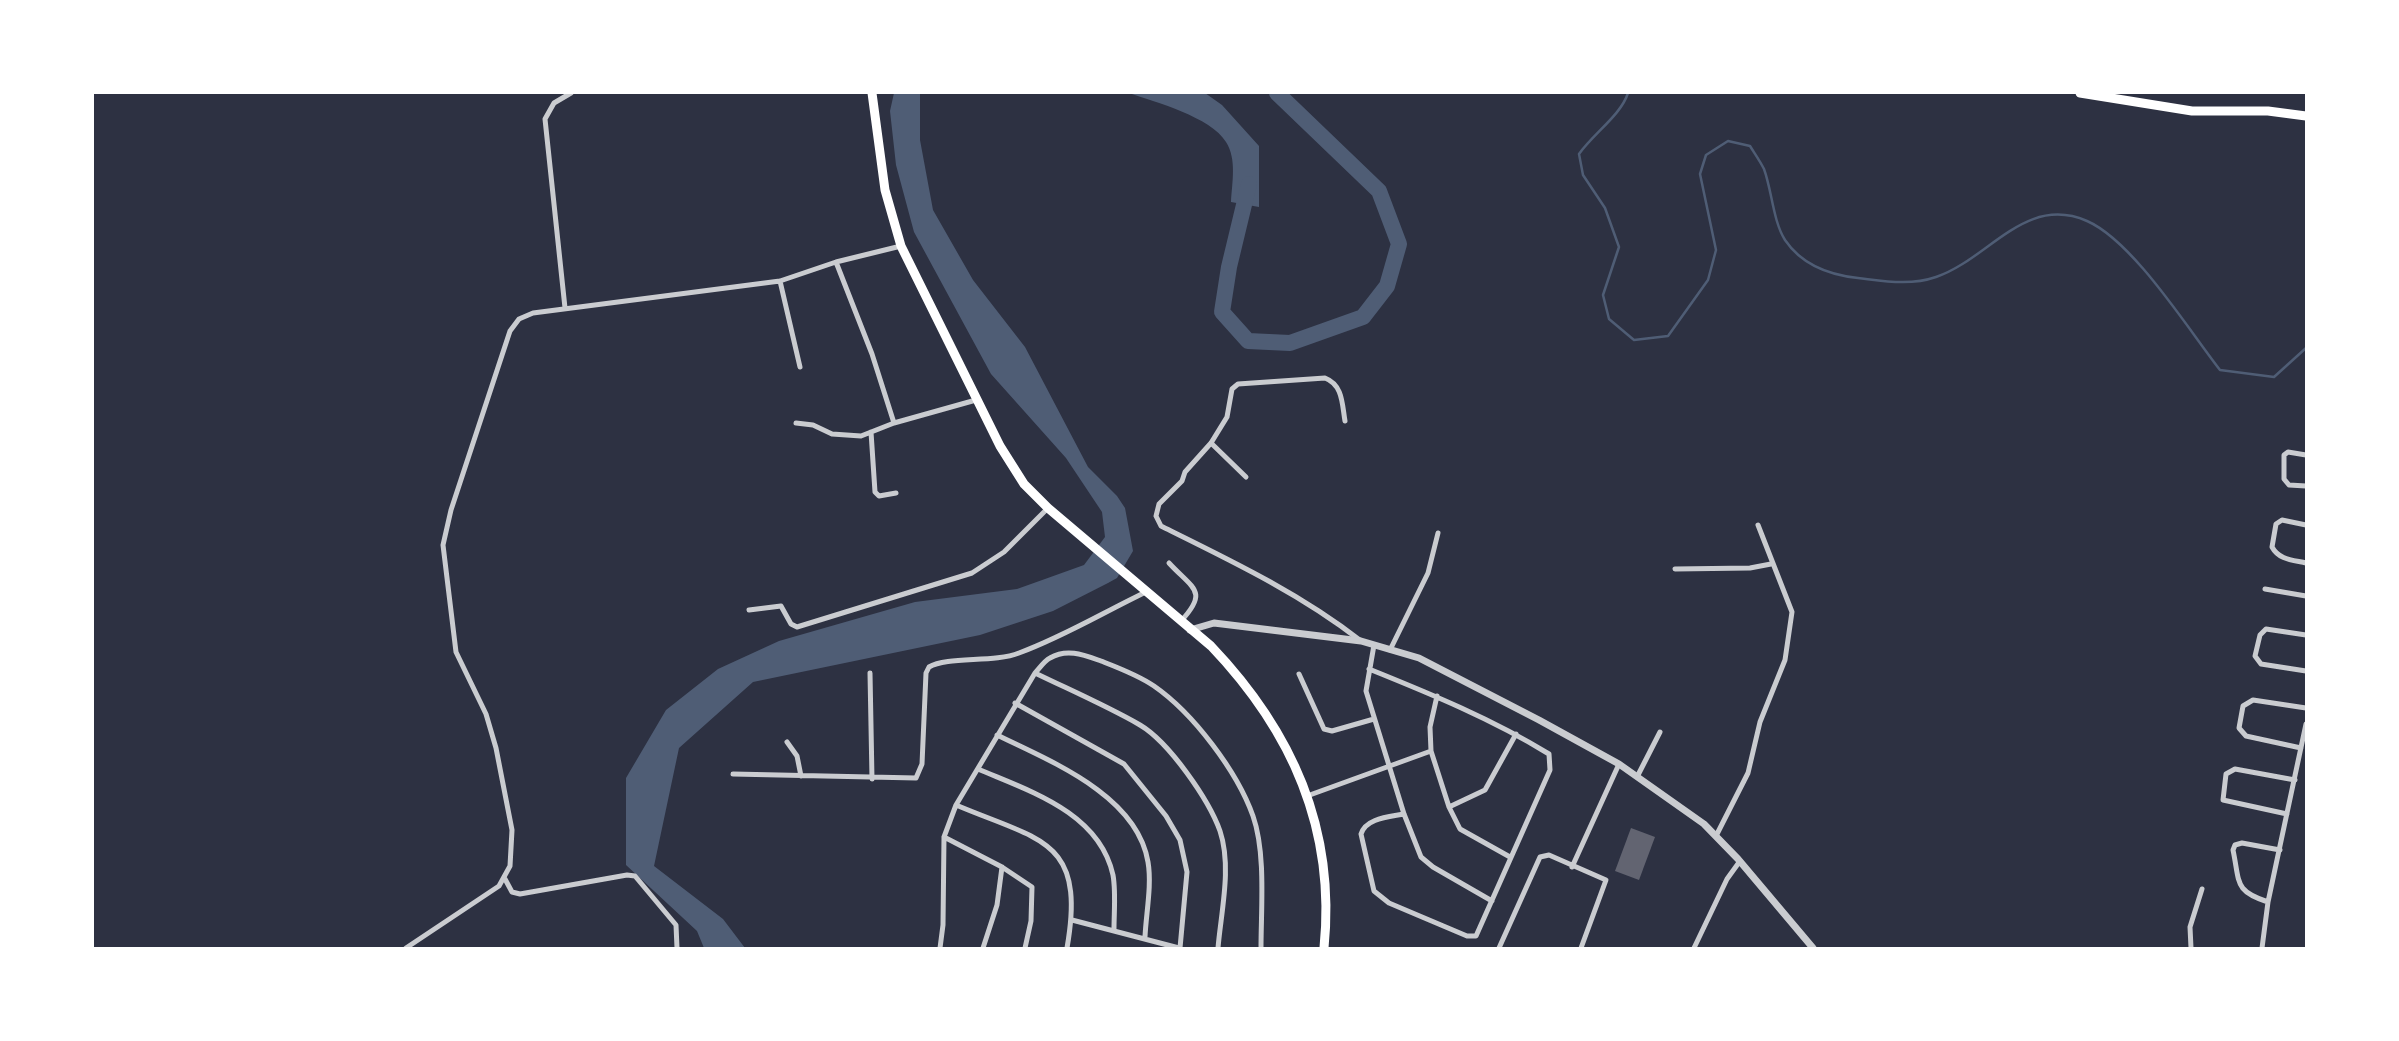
<!DOCTYPE html>
<style>
body{margin:0}
#map{position:relative;width:2399px;height:1041px;overflow:hidden;background:#2d3142;font-family:Roboto,sans-serif}
canvas{display:block}
.frame{position:absolute;inset:0;border:94px solid #fff;pointer-events:none}
</style>
<div id="map">
<canvas width="2399" height="1041"></canvas>
<div class="frame"></div>
</div>
<script>
const c = document.querySelector('canvas').getContext('2d');
c.lineJoin = 'round';
function fill(path, color) { c.fillStyle = color; c.fill(path, 'evenodd'); }
function trace(path, color, width, dash) { c.strokeStyle = color; c.lineWidth = width; c.lineCap = dash ? 'butt' : 'round'; c.setLineDash(dash || []); c.stroke(path); }
const water = new Path2D(`
 M894 93H920V140L933 210 973 280 1025 347 1088 467 1117 496 1125 508 1133 551 1117 578 1108 583 1053 611 980 635 753 682 679 748 654 866 723 919 745 948H704L697 931 626 865V778L666 710 718 669 779 641 915 602 1017 589 1045 579 1084 565 1105 537 1102 512 1066 458 991 374 914 232 896 165 890 111Z
 M1129 93H1205L1222 105 1259 146V207L1231 202C1232 183 1237 159 1226 142 1211 117 1155 102 1129 93Z`);
const stream = new Path2D(`
 M1628 93C1621 115 1594 133 1579 154L1583 175 1605 208 1619 247 1603 295 1609 319 1634 340 1668 336 1708 280 1716 250 1700 174 1706 155 1728 141 1750 146C1755 154 1760 161 1764 169 1772 191 1773 221 1785 240 1802 265 1829 275 1858 278 1884 281 1910 286 1936 277 1989 259 2025 194 2087 221 2133 241 2188 329 2220 370L2274 377 2306 348`);
const river = new Path2D(`
 M1249 184 1229 267 1222 312 1248 341 1290 343 1363 317 1387 286 1399 244 1379 191 1277 93`);
const building = new Path2D(`
 M1631 828 1655 837 1639 880 1615 871Z`);
const minor = new Path2D(`
 M836 262 872 354 894 423
 M780 281 800 367
 M565 308 545 119 554 103 571 93
 M1345 421C1342 404 1343 385 1325 378L1238 384 1232 389 1227 417 1211 443 1185 472 1182 481 1159 504 1156 516 1161 526C1230 560 1301 594 1361 641
 M796 423 813 425 832 434 861 436 894 423 976 400
 M871 432 875 492 879 496 896 493
 M1211 443 1246 477
 M2306 455 2288 452 2284 455V479L2289 485 2306 486
 M2306 525 2282 520 2276 524 2272 547C2279 560 2293 560 2306 563
 M1169 563C1193 589 1209 591 1181 621
 M1675 569 1750 568 1771 564
 M2265 589 2306 596
 M749 610 781 606 791 624 797 627 972 573 1004 552 1048 508
 M2306 635 2266 629 2260 635 2255 656 2261 664 2306 671
 M1374 645 1366 691 1404 814 1421 857 1433 867 1492 901
 M1390 650 1428 573 1438 533
 M1369 669C1431 694 1492 719 1549 754L1550 770 1476 936H1467L1389 903 1374 891 1361 834C1366 818 1389 817 1404 814
 M870 673 872 779
 M1035 673C1070 690 1107 706 1140 725 1169 742 1209 800 1220 831 1232 867 1221 912 1218 948
 M1299 674 1324 729 1332 731 1374 719
 M1437 696 1430 727 1431 751 1449 807 1460 829 1510 857
 M1015 703 1124 764 1166 816 1180 840 1187 872 1180 948
 M997 735C1050 761 1137 795 1148 862 1152 885 1146 914 1145 937
 M787 742 797 756 801 776
 M2301 748 2246 736 2239 728 2243 706 2253 700 2306 708
 M978 769C1029 791 1099 812 1113 875 1116 892 1114 912 1114 929
 M733 774 916 778 922 764 926 673 929 667C947 656 994 663 1019 653 1063 637 1104 612 1146 592
 M1637 777 1660 732
 M1307 796 1431 751
 M956 805C1041 841 1086 839 1067 948
 M1449 807 1485 790 1516 734
 M2287 814 2223 800 2226 774 2235 769 2295 780
 M1716 836 1748 773 1760 722 1785 660 1792 612 1758 525
 M944 837 1002 867 1032 887 1031 921 1025 948
 M1572 867 1619 764
 M505 879 512 892 520 894 627 875 635 876 676 925 677 948
 M2268 902C2234 891 2240 883 2233 850L2235 845 2242 843 2280 850
 M1072 920 1179 948
 M406 948 499 886 510 866 512 830 496 748 486 714 456 652 443 545 451 510 510 331 519 319 533 313 780 281 836 262 901 246
 M940 948 943 925 944 837 956 805 1035 673C1039 669 1044 661 1050 658 1067 648 1084 655 1101 661 1119 668 1138 675 1154 686 1193 713 1237 771 1253 816 1266 853 1261 909 1261 948
 M983 948 997 905 1002 867
 M1499 948 1540 857 1549 855 1606 880 1581 948
 M1694 948 1727 879 1740 861
 M2191 948 2190 927 2202 889
 M2262 948 2268 902 2306 724`);
const tertiary = new Path2D(`
 M1190 630 1214 623 1361 641 1419 658 1539 720 1619 764 1704 824 1738 859 1813 948`);
const primary = new Path2D(`
 M872 93 885 190 901 246 1000 446 1024 484 1048 508 1211 646C1292 731 1336 829 1324 948
 M2080 93 2192 111H2268L2306 116`);
fill(water, '#4f5d75');
trace(stream, '#4f5d75', 2.5);
trace(river, '#4f5d75', 16);
fill(building, '#626471');
trace(minor, '#caccd0', 5);
trace(tertiary, '#caccd0', 7);
trace(primary, '#fff', 9);
</script>
